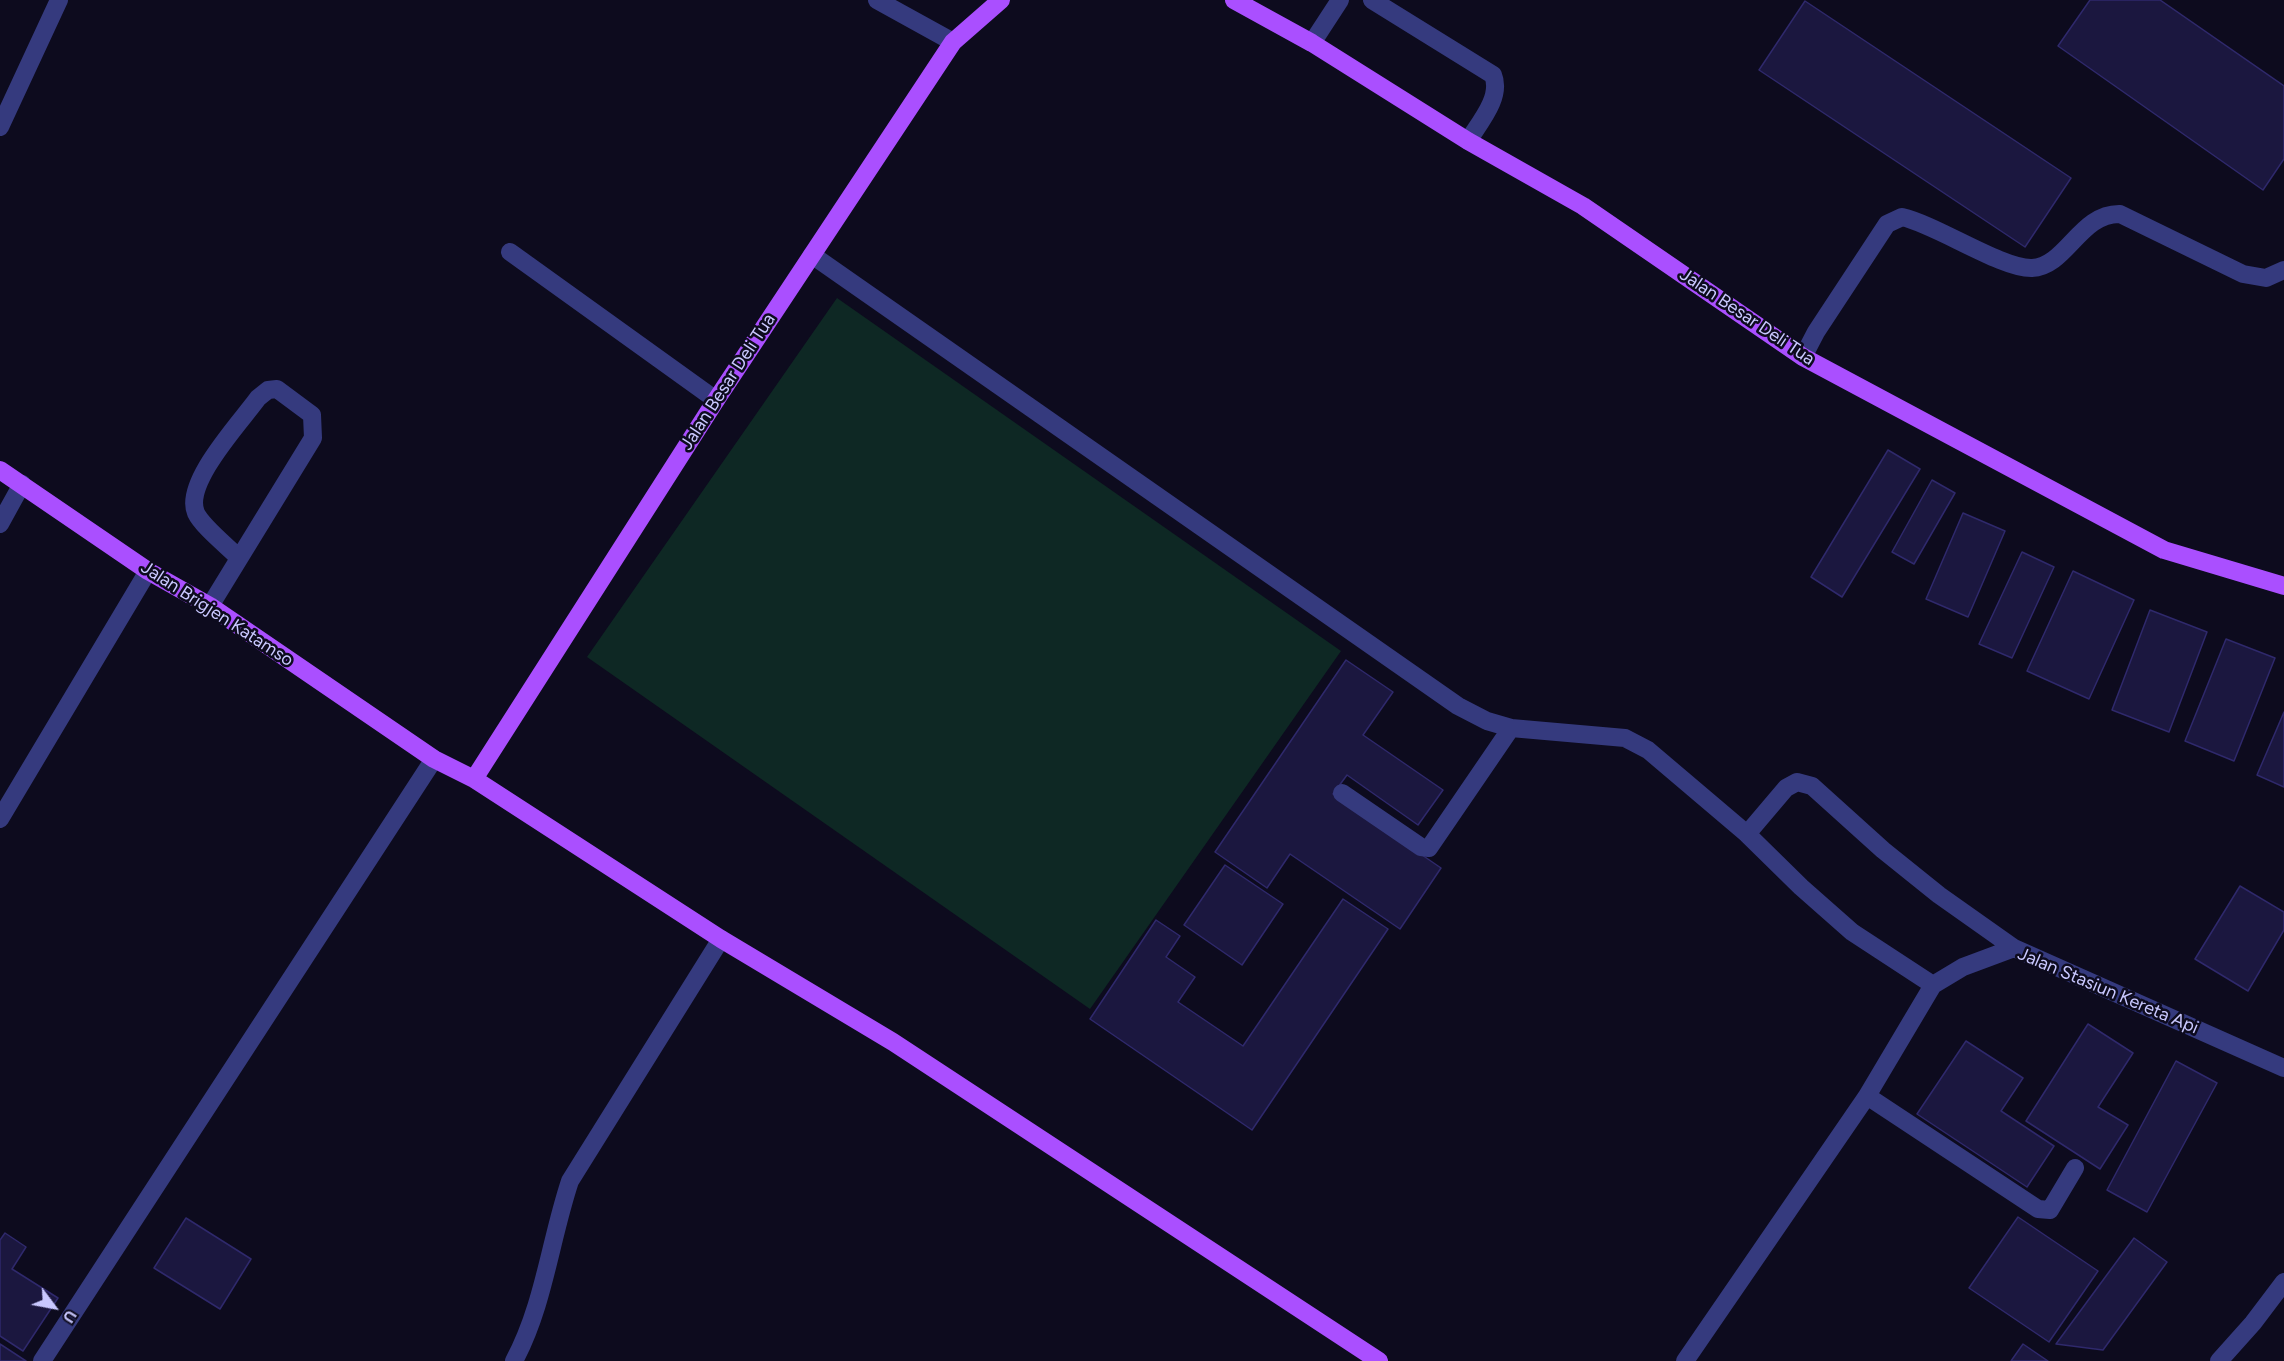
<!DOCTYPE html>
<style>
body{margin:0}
#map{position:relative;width:2284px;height:1361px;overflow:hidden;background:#0d0b1e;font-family:Figtree,sans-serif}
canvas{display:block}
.north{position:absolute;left:24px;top:1277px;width:60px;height:60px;-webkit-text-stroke:4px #0d0b1e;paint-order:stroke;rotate:122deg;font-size:16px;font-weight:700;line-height:24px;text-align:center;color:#c9c8ff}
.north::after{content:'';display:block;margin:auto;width:21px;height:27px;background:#c9c8ff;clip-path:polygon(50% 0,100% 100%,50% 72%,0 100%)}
</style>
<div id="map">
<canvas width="2284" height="1361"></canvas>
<div class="north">U</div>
</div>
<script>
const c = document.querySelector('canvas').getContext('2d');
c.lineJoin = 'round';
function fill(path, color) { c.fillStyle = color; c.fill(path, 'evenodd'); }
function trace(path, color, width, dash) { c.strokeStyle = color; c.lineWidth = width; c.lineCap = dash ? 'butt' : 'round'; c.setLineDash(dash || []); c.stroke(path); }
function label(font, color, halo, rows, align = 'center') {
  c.font = font + ' Figtree,sans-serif'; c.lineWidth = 5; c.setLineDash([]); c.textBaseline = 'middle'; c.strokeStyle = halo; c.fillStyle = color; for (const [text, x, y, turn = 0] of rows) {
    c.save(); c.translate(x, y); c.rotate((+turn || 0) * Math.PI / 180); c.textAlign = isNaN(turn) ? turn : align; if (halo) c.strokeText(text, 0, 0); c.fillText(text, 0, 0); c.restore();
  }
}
const green = new Path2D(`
 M837 298 1341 651 1090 1009 587 657Z`);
const building = new Path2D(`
 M2090 0H2160L2284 86V159L2263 190 2058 46Z
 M1805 1 2071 178 2025 247 1759 70Z
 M1888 450 1920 469 1842 597 1811 577Z
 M1932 480 1955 493 1914 564 1892 552Z
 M1963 513 2005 531 1968 617 1926 599Z
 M2022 552 2054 567 2012 658 1979 644Z
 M2073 571 2134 600 2089 699 2027 671Z
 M2150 610 2207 632 2169 732 2112 710Z
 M2226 639 2275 658 2234 761 2185 741Z
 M1346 660 1393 692 1363 735 1443 790 1418 825 1347 775 1333 794 1441 868 1400 929 1290 854 1267 888 1215 852Z
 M2284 712V787L2257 775Z
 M1225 865 1283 904 1242 965 1184 925Z
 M2240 886 2284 912V930L2248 991 2195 959Z
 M1343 899 1388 929 1252 1130 1090 1019 1156 920 1180 936 1166 957 1195 977 1178 1002 1243 1046Z
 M2088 1024 2133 1053 2098 1107 2128 1125 2100 1169 2026 1121Z
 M1966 1041 2023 1078 2001 1111 2054 1146 2027 1187 1917 1114Z
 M2176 1061 2217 1083 2147 1212 2107 1190Z
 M2018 1217 2098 1271 2049 1342 1969 1288Z
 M186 1218 251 1259 220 1309 154 1268Z
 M5 1233 26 1247 12 1269 58 1298 23 1351 0 1336V1240Z
 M2134 1238 2167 1262 2103 1350 2056 1344Z
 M0 1344 26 1361H0Z
 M2023 1344 2048 1361H2011Z`);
const minor = new Path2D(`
 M877 0 953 42
 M1372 0 1493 75C1502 97 1480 122 1468 141
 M1312 43 1340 0
 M0 127 59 0
 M510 252 716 400
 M812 255 1458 706 1487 721 1511 728 1625 738 1648 750 1747 834 1801 887 1852 932 1933 985
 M1803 357 1816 332 1887 224 1902 217C1937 225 2002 269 2032 268 2066 267 2080 213 2120 214L2243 274 2266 278 2284 270
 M0 524 22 484
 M210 606 313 438 312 415 277 389 268 390 258 398C240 423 183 483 196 513 202 526 227 546 238 557
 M1342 793 1421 847 1429 848 1511 728
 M0 819 148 571
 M1747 834 1786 788 1797 782 1812 786 1883 850 1939 895 2014 948 2284 1068
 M1867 1096 2038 1209 2050 1210 2075 1168
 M42 1361 434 759
 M514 1361C544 1305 550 1241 570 1181L721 939
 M1685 1361 1867 1096 1933 985 1963 967 2014 948
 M2219 1361 2253 1323 2284 1282`);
const major = new Path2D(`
 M1234 0 1312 43 1468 141 1583 206 1803 357 2164 550 2284 586
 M0 470 148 571 210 606 434 759 474 779 721 939 893 1042 1379 1361
 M474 779 716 400 953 42 1001 0`);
const streetNames = [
 ["Jalan Besar Deli Tua",1747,317,34],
 ["Jalan Besar Deli Tua",728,382,-57],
 ["Jalan Brigjen Katamso",217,614,33],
 ["Jalan Stasiun Kereta Api",2108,991,23]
];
fill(green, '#0e2824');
fill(building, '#1b173f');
trace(building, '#2f296c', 1.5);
trace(minor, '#353a7e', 18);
trace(major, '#aa4fff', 18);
label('18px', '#c9c8ff', '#0d0b1e', streetNames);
</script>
